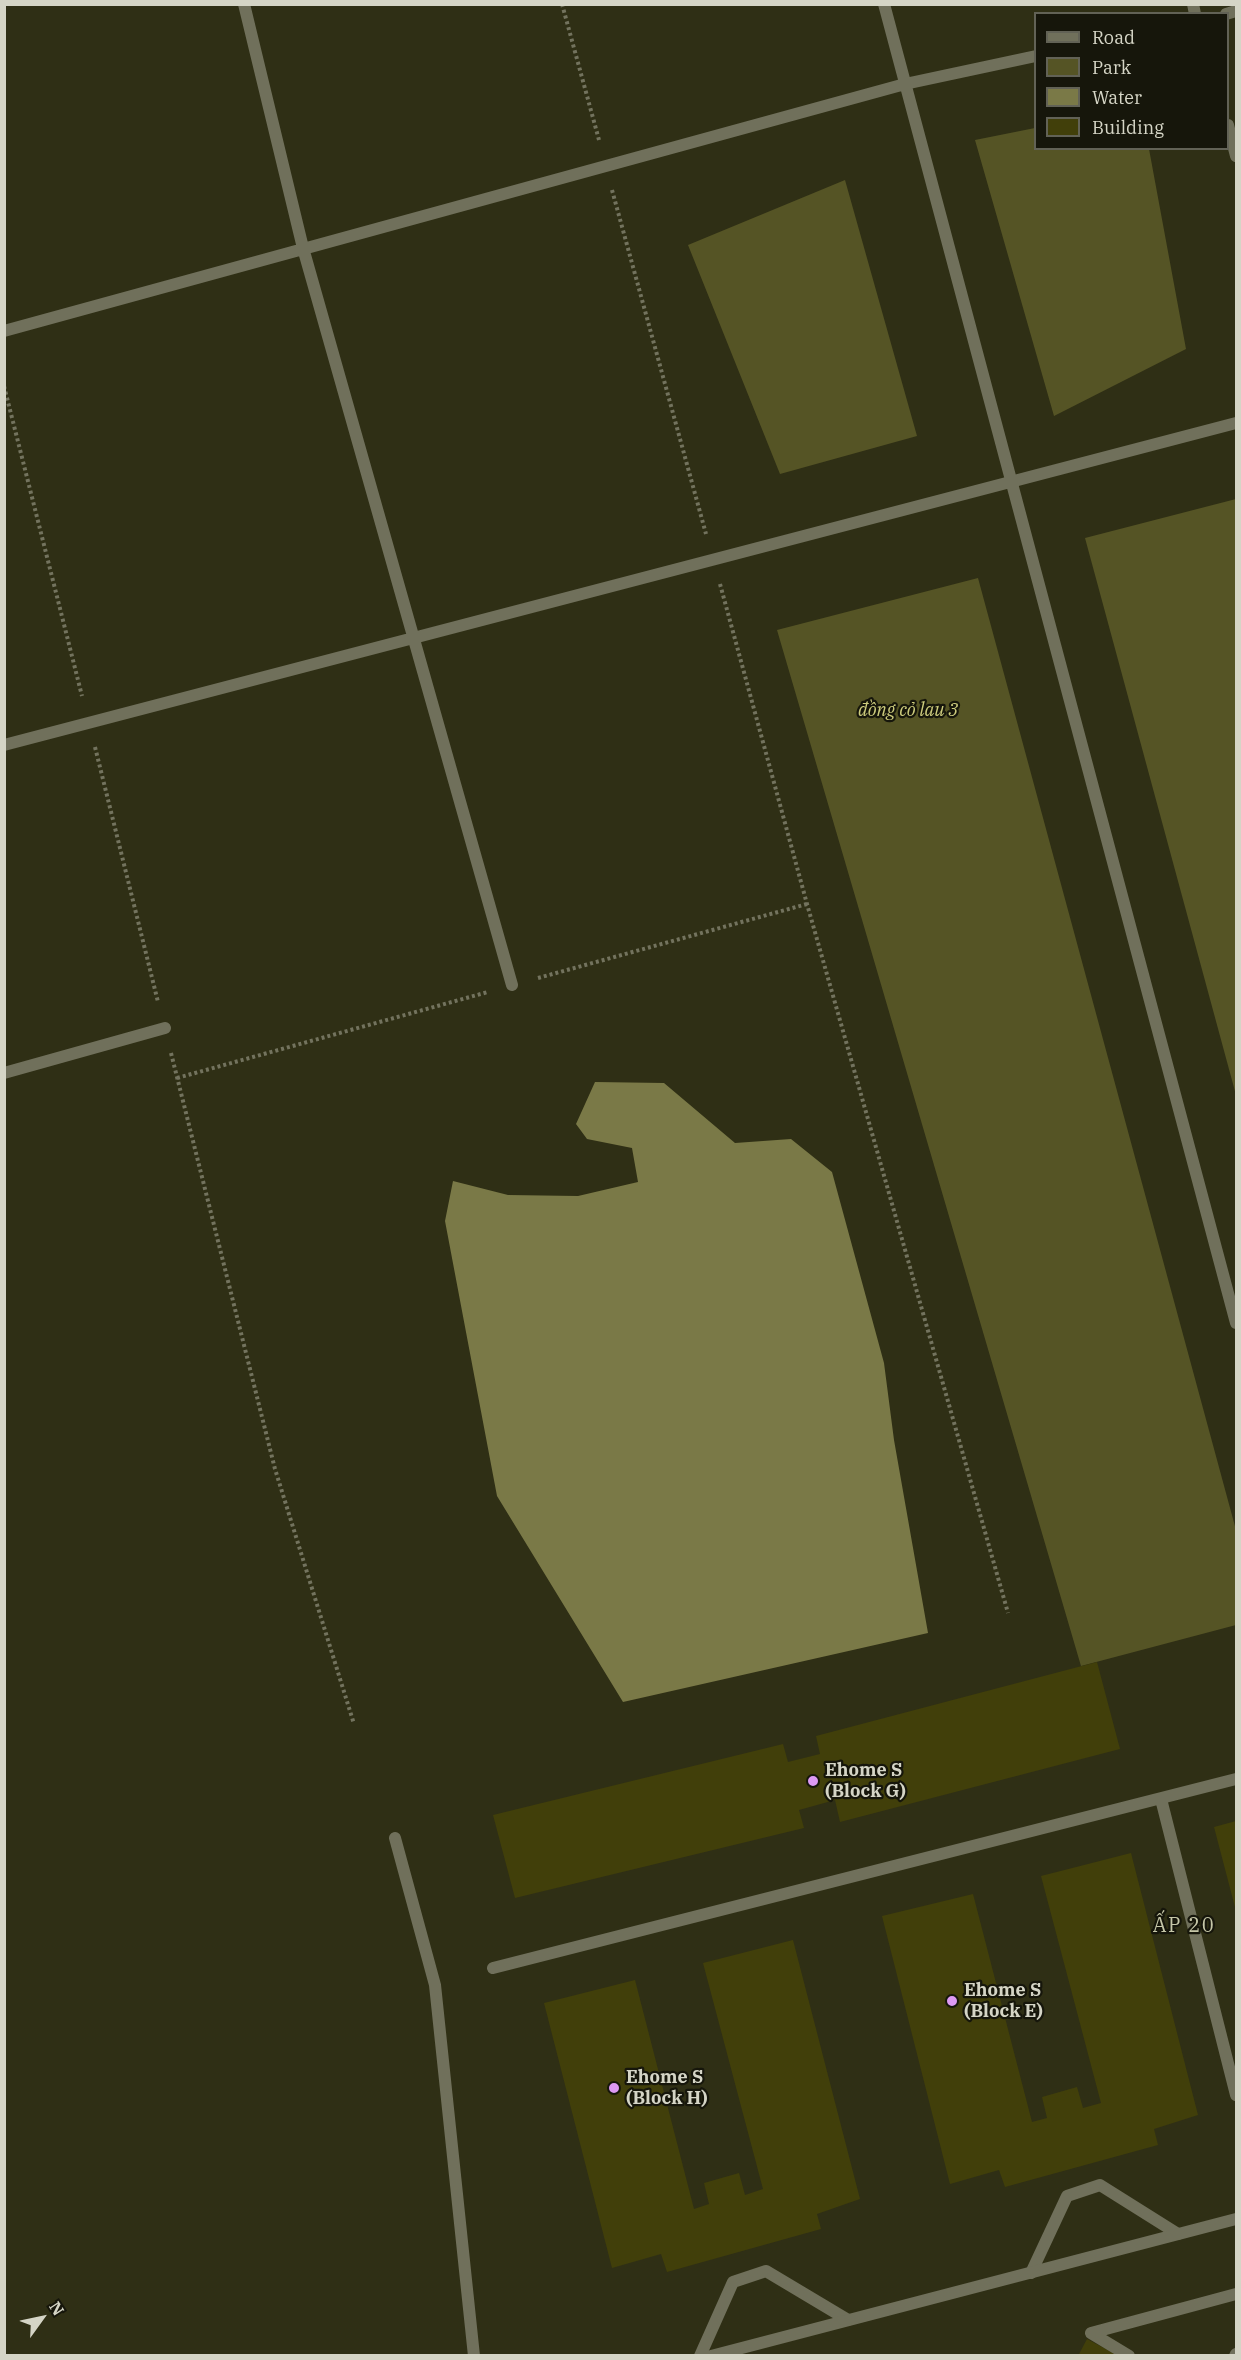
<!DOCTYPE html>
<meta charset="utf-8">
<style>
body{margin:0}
#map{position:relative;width:1241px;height:2360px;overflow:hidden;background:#2f2f15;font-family:"IBM Plex Serif",serif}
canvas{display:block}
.frame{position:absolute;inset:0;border:6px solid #d5d5c6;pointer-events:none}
.legend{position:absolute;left:1034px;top:12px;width:195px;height:138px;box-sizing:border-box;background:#16160b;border:2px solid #626256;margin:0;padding:8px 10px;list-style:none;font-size:18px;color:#d5d5c6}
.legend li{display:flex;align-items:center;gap:12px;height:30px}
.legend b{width:30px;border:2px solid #626256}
.north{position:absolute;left:12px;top:2288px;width:60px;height:60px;-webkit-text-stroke:4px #16160b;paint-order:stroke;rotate:57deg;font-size:16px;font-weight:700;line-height:24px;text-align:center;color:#d5d5c6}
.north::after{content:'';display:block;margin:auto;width:21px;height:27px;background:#d5d5c6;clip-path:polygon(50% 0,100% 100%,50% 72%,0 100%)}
</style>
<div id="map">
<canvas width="1241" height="2360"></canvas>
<div class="frame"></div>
<ul class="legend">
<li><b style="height:8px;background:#70705b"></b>Road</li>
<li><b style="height:16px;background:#555425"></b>Park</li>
<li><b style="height:16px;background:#7a7947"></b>Water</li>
<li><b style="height:16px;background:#413f0a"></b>Building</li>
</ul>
<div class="north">N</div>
</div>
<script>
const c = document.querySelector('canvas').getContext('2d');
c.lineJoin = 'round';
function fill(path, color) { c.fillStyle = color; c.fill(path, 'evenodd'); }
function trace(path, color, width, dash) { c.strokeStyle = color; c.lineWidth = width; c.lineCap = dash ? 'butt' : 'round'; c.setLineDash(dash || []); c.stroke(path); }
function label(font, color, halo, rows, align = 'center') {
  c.font = font + ' "IBM Plex Serif",serif'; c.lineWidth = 4.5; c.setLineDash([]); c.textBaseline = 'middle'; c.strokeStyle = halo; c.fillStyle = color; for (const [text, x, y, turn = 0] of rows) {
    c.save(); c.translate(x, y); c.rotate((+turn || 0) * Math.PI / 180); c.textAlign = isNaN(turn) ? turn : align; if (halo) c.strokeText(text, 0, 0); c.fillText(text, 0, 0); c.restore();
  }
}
const green = new Path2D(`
 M1035 128 1036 148 1149 149 1186 349 1054 416 975 140Z
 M845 180 917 436 780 474 688 245Z
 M1236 499V1095L1085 538Z
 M978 578 1236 1530V1625L1081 1666 777 630Z`);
const water = new Path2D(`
 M595 1082 664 1083 735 1143 791 1139 832 1172 884 1363 894 1440 928 1633 623 1702 497 1496 445 1221 453 1181 508 1195 578 1196 638 1182 632 1148 587 1139 576 1124Z`);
const building = new Path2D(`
 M1097 1662 1120 1749 840 1822 835 1800 799 1810 804 1828 515 1898 493 1815 783 1744 788 1762 820 1754 816 1736Z
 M1236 1821V1911L1214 1827Z
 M1131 1853 1198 2115 1154 2129 1158 2145 1005 2187 999 2170 950 2184 882 1916 973 1894 1032 2122 1047 2118 1042 2097 1077 2087 1083 2108 1101 2103 1041 1876Z
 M793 1940 860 2199 817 2214 821 2229 667 2272 661 2254 612 2268 544 2003 635 1980 694 2209 709 2204 704 2183 739 2173 745 2195 763 2189 703 1963Z
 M1087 2339 1119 2356H1078Z`);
const path = new Path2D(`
 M562 4 599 140
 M612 190 706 534
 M4 386 82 696
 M720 584 807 904 1008 1613
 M95 747 158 1002
 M538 978 807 904
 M171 1053 275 1469 354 1724
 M177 1078 488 992`);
const service = new Path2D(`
 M1031 2273 1067 2196 1100 2185 1178 2234
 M1091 2333 1236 2294
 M1091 2333 1129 2356
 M700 2356 733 2282 766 2271 848 2320
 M1235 2356 1236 2354`);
const minor = new Path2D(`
 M244 4 303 248 512 985
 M884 4 1236 1323
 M1193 4 1195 14
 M1226 14 1236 11
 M1228 125 1236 156
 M4 331 905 84 1036 56
 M4 745 1236 423
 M4 1073 165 1028
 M1161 1799 1236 2095
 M395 1838 435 1985 474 2356
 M493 1968 1236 1779
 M711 2356 1236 2219`);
const markers = [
 [813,1781,6,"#dd99f3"],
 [952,2001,6,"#dd99f3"],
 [614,2088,6,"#dd99f3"]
];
const parkNames = [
 ["đồng cỏ lau 3",908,711]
];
const poiNames = [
 ["Ehome S",825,1771],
 ["(Block G)",825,1792],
 ["Ehome S",964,1991],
 ["(Block E)",964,2012],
 ["Ehome S",626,2078],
 ["(Block H)",626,2099]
];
const neighbourhoodNames = [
 ["ẤP 20",1184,1926]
];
fill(green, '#555425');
fill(water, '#7a7947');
fill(building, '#413f0a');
trace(path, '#73735e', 4, [3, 3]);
trace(service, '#70705b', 12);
trace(minor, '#70705b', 12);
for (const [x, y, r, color] of markers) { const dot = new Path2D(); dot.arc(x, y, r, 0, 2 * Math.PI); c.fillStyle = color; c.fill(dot); trace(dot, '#16160b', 2); }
label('italic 18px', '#cdcc7d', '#16160b', parkNames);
label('bold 18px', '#d5d5c6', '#16160b', poiNames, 'left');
c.letterSpacing = '1.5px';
label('20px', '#c6c7a8', '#16160b', neighbourhoodNames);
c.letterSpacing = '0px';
</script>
